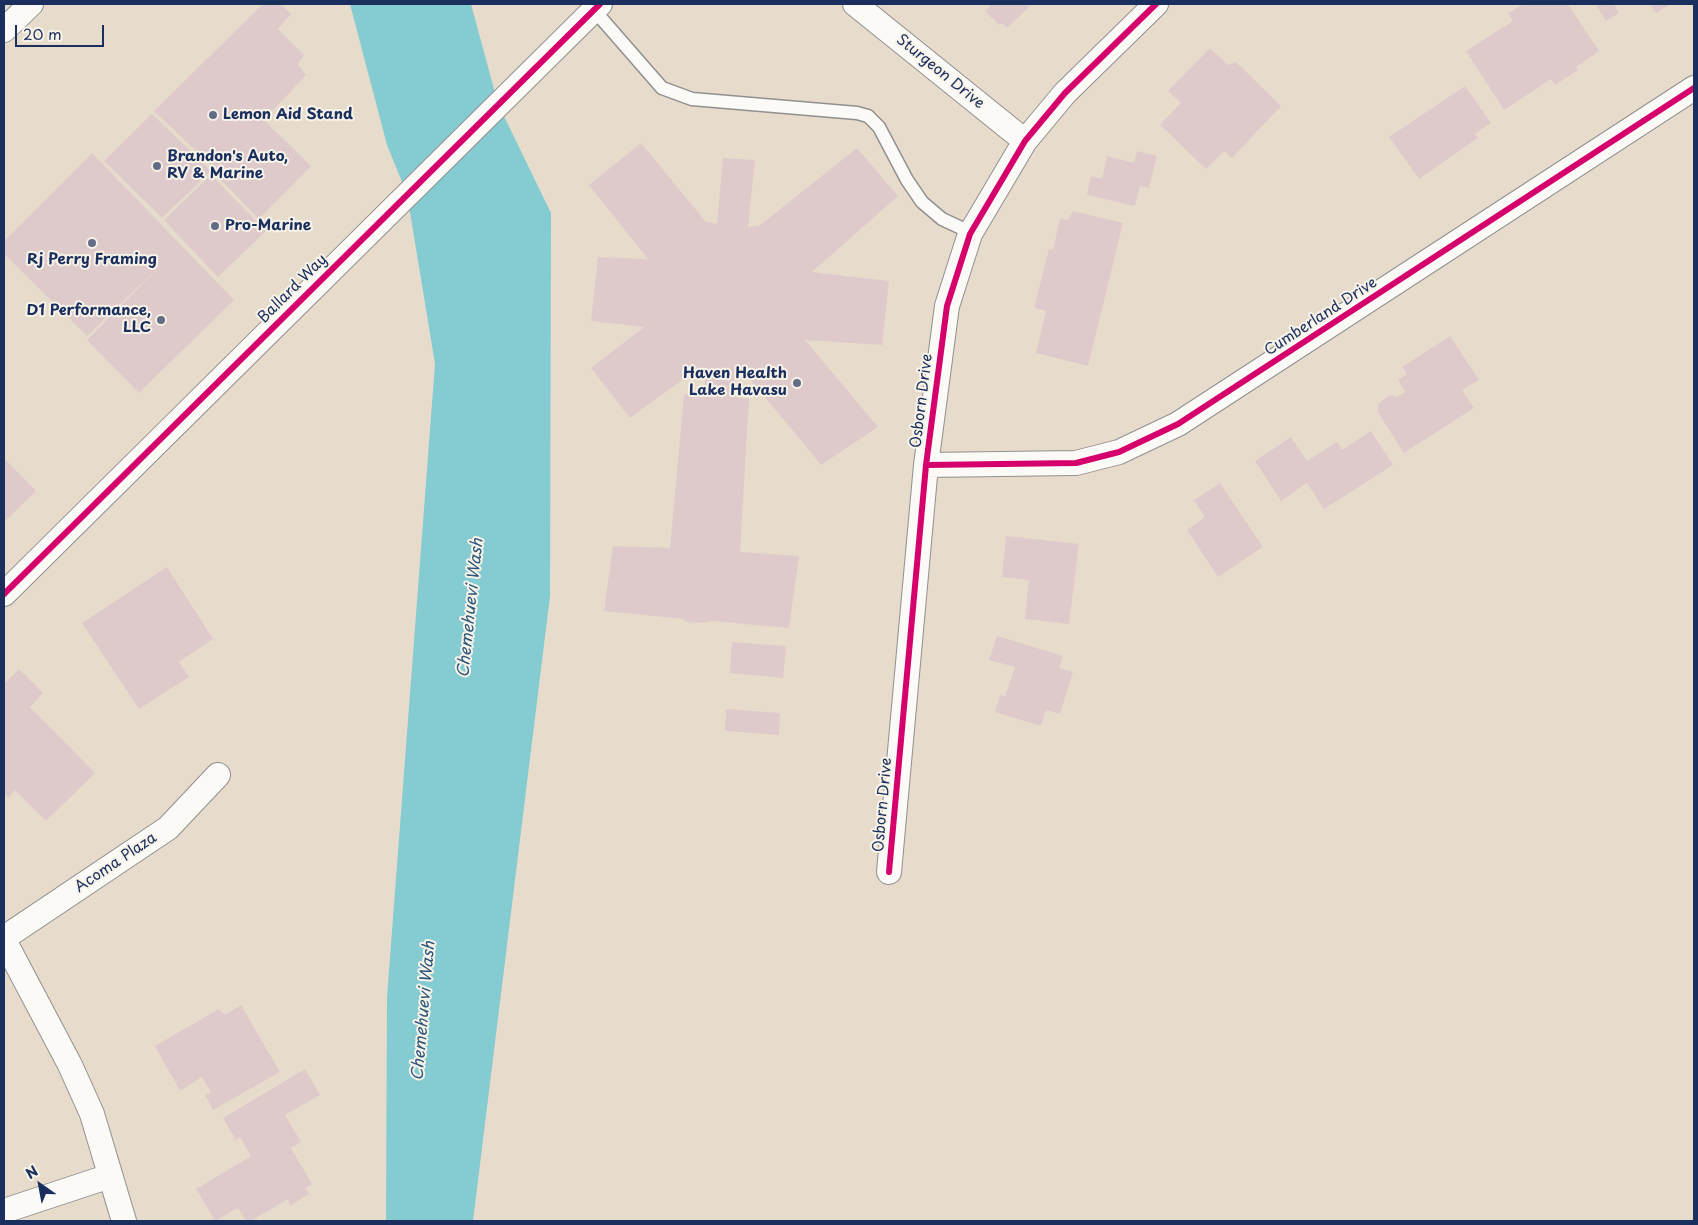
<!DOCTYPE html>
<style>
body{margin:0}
#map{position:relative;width:1698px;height:1225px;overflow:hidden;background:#e7dccc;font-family:"Playpen Sans",sans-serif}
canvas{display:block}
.frame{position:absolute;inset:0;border:5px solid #1b2f5e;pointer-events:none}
.north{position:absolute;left:15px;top:1160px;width:50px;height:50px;-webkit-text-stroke:4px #f7f3e8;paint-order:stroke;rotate:327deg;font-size:14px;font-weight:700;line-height:20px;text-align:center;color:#1b2f5e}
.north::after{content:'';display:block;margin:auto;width:18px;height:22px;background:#1b2f5e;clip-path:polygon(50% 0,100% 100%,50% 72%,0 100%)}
.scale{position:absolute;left:15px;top:25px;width:89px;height:22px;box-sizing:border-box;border:2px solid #1b2f5e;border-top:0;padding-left:6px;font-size:15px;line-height:18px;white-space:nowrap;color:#1b2f5e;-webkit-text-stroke:4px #f7f3e8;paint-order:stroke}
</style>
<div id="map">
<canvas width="1698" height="1225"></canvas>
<div class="frame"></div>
<div class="north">N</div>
<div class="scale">20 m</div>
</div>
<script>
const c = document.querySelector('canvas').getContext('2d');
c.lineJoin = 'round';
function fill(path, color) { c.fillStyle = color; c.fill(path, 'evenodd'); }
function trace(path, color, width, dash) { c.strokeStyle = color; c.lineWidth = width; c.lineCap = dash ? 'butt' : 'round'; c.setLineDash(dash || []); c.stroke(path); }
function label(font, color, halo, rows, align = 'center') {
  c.font = font + ' "Playpen Sans",sans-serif'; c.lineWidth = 4; c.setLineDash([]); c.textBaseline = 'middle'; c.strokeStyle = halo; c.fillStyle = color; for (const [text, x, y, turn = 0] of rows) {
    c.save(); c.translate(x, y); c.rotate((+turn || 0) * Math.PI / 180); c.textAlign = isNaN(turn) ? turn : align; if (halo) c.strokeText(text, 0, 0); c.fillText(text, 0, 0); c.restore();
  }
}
const water = new Path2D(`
 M350 4H471L498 104 551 213 550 596 473 1221H386L387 997 435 364 407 194 387 145Z`);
const building = new Path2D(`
 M263 4H281L291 14 278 29 304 55 298 64 306 75 264 120 311 166 259 219 213 172V167L154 111Z
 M987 4H1026L1029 7 1007 28 1002 23 999 25 985 11 990 6Z
 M1523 4H1568L1599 51 1576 67 1578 70 1555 85 1551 79 1504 110 1466 51 1513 21 1508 13Z
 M1595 4H1614L1619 13 1606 21Z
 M1650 4H1671L1656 13Z
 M1210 48 1228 65 1236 62 1281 106 1232 158 1224 151 1206 169 1160 125 1181 103 1168 91Z
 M1465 86 1491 123 1475 134 1478 138 1419 179 1389 137Z
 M152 114 211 171 162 218 104 161Z
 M641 143 706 222 717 224 723 158 755 160 748 227 759 226 857 148 898 196 812 272 889 281 882 345 805 340 878 427 821 465 746 374 735 375 730 396 749 399 740 552 799 556 789 628 712 621 702 623 686 622 683 619 604 611 613 546 670 548 684 395 703 392 706 372H693L630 418 591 368 644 327 591 321 598 257 648 259 589 185Z
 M1137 151 1157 156 1149 188 1140 186 1135 206 1087 195 1091 176 1102 179 1107 156 1134 163Z
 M92 153 234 300 139 393 87 340 161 265 87 336 4 254V241Z
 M211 175 266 231 218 277 164 220Z
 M1073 211 1123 223 1088 366 1036 353 1046 311 1034 308 1049 249 1053 250 1060 218 1068 220Z
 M1450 336 1479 380 1462 390 1474 408 1404 453 1377 411 1379 403 1390 395 1397 397 1405 392 1398 380 1407 374 1402 367Z
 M1371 431 1393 465 1324 509 1307 483 1281 501 1255 461 1291 437 1307 461 1337 442 1342 450Z
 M4 458 36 491 4 522Z
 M1220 483 1263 547 1218 577 1187 530 1205 517 1194 500Z
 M1006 536 1079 544 1069 624 1025 619 1029 580 1002 577Z
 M167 567 213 639 179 662 189 677 139 709 82 623Z
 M997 636 1063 656 1059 668 1073 672 1060 714 1046 710 1041 726 995 712 1000 695 1005 697 1015 667 989 660Z
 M732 642 786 646 783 678 730 673Z
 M19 669 43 693 30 707 95 773 46 821 15 790 8 798 4 794V684Z
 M726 709 780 713 779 735 725 731Z
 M241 1005 280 1072 213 1110 205 1095 211 1092 202 1077 180 1091 155 1046 219 1009 225 1015Z
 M305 1069 320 1095 285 1115 301 1142 291 1148 312 1184 306 1188 309 1194 290 1206 288 1199 251 1221H246L238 1208 215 1221 196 1189 251 1156 240 1137 236 1140 223 1118Z`);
const service = new Path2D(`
 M594 10 662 88 692 99 857 113 868 116 879 127 907 180 922 202 942 219 970 232`);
const minor = new Path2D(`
 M855 4 1025 141
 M4 30 31 4
 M926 465 1076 463 1119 452 1178 424 1694 88
 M4 594 600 4
 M889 872 926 465 947 306 970 234 1025 141 1065 93 1156 4
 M4 938 168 828 218 775
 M4 940 70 1065 92 1114 124 1221
 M4 1211 110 1176`);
const cycleway = new Path2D(`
 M926 465 1076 463 1119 452 1178 424 1694 88
 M4 594 600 4
 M889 872 926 465 947 306 970 234 1025 141 1065 93 1156 4`);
const markers = [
 [213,115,5,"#626c84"],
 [157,166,5,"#626c84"],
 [215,226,5,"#626c84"],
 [92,243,5,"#626c84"],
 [161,320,5,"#626c84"],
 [797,383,5,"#626c84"]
];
const streetNames = [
 ["Sturgeon Drive",940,72,39],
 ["Ballard Way",293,289,-45],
 ["Cumberland Drive",1321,317,-33],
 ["Osborn Drive",922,401,-83],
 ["Osborn Drive",883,805,-85],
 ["Acoma Plaza",116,863,-34]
];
const poiNames = [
 ["Lemon Aid Stand",223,115],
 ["Brandon's Auto,",167,157],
 ["RV & Marine",167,174],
 ["Pro-Marine",225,226],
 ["Rj Perry Framing",92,260,"center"],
 ["D1 Performance,",151,311,"right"],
 ["LLC",151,328,"right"],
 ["Haven Health",787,374,"right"],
 ["Lake Havasu",787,391,"right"]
];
const waterNames = [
 ["Chemehuevi Wash",471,608,-84],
 ["Chemehuevi Wash",424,1011,-85]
];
fill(water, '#84cbd2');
fill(building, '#dfcacb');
trace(service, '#918f8f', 15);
trace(minor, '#918f8f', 26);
trace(service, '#fbfaf7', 12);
trace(minor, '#fbfaf7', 24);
trace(cycleway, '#d6006c', 6);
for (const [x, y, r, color] of markers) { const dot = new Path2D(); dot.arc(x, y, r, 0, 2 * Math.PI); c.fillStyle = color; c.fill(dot); trace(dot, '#f7f3e8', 2); }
label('15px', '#1b2f5e', '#f7f3e8', streetNames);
label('bold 15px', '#1b2f5e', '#f7f3e8', poiNames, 'left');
label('italic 16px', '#2b547c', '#f7f3e8', waterNames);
</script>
